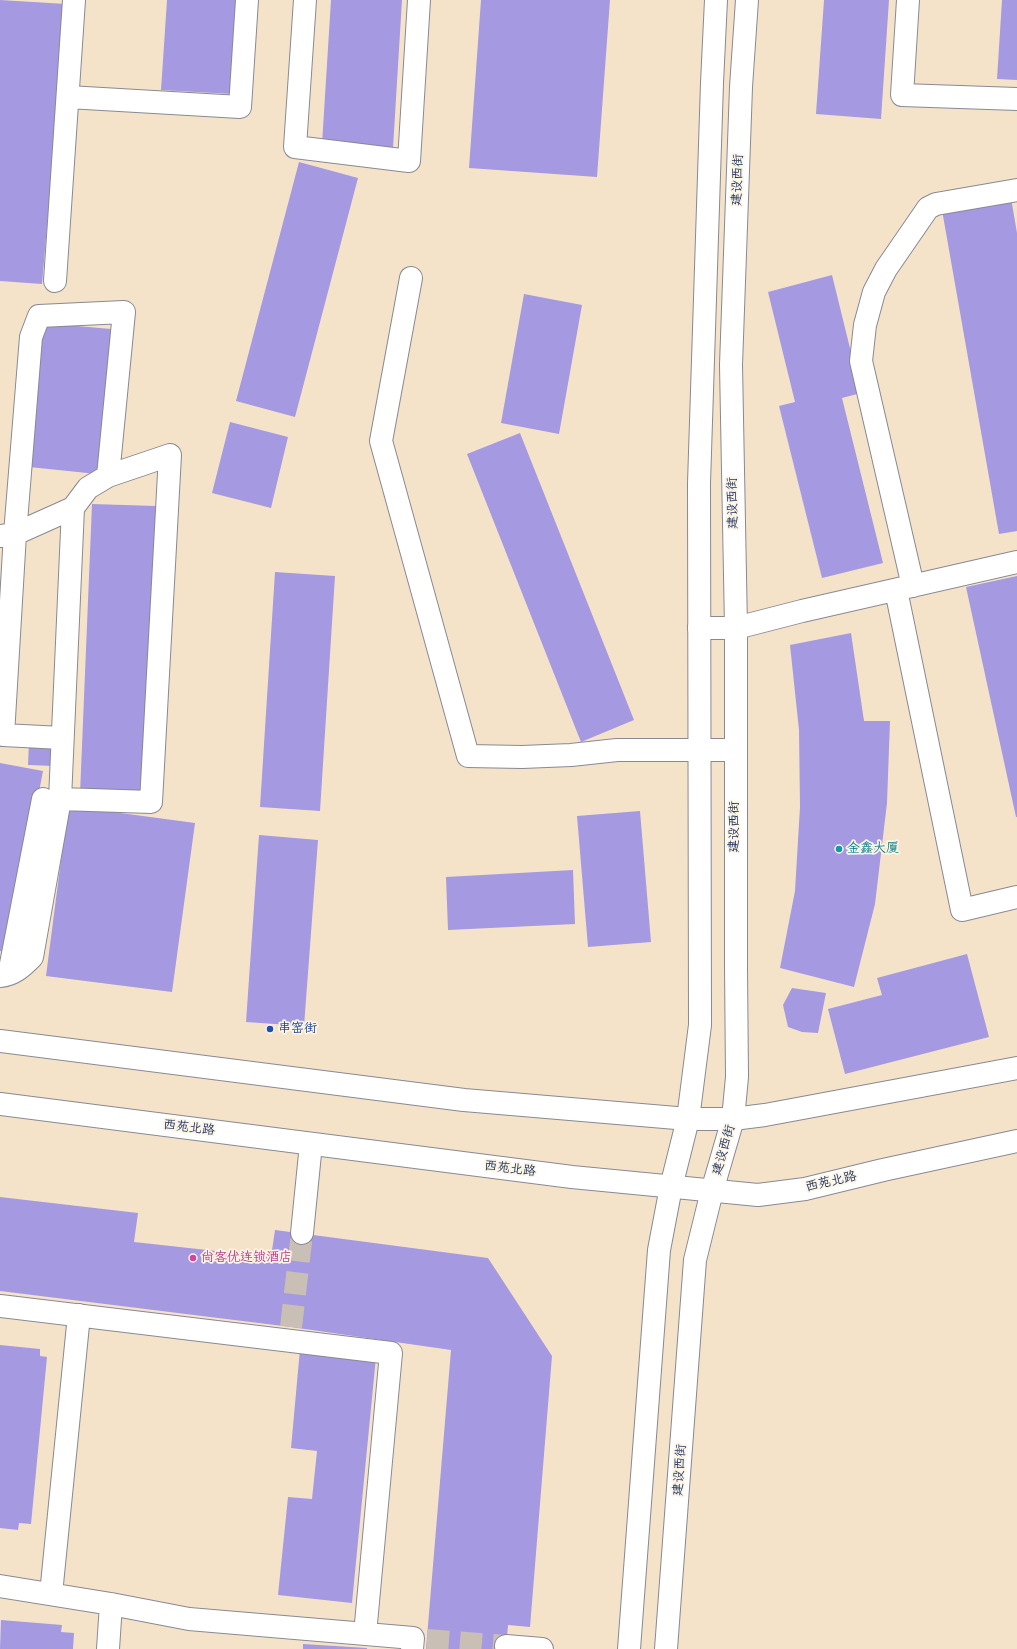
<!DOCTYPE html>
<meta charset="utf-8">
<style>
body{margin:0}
canvas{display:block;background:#f5e3c9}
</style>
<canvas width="1017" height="1649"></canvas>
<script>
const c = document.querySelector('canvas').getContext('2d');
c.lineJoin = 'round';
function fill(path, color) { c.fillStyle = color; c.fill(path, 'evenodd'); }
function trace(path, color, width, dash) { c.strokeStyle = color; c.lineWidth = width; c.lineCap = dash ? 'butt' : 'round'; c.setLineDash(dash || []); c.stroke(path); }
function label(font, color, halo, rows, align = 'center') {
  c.font = font + ' Sriracha,"LXGW WenKai TC",sans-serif'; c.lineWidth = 3.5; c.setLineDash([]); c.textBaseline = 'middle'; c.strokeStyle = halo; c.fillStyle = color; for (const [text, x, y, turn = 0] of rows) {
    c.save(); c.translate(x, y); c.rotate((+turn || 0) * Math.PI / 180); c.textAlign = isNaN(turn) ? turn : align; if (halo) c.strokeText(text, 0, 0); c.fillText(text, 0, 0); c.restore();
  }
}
const building = new Path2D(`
 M0 0 66 4 42 284 0 281Z
 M167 0H238L232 94 161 90Z
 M331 0H402L393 148 322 144Z
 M481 0H610L597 177 469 168Z
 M824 0H889L881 119 816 114Z
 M1002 0H1017V80L997 79Z
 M299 162 358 178 295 417 236 401Z
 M1011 198 1017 233V531L999 534 942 210Z
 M832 275 861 393 842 398 883 563 822 578 779 406 795 402 768 292Z
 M524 294 582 305 559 434 501 423Z
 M43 323 111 329 97 474 29 467Z
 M230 422 288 437 271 508 212 493Z
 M520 433 634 720 581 742 467 454Z
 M92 504 156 506 144 797 80 794Z
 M275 572 335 576 320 811 260 807Z
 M1017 576V817H1016L966 587Z
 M851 633 864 721H890L887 803 875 904 854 987 780 968 795 891 800 807 799 730 790 645Z
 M29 742 55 743 54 766 28 765Z
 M0 763 43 771 8 953 0 951Z
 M68 806 195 823 172 992 46 976Z
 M640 811 651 942 588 947 577 816Z
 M259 835 318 840 304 1026 246 1022Z
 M573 870 575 924 448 930 446 877Z
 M967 954 989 1037 845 1074 828 1009 882 995 877 978Z
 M792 988 826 993 818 1033 802 1032 788 1027 783 1005Z
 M0 1197 138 1213 134 1242 271 1257 275 1230 488 1258 552 1356 530 1627 508 1625 506 1649H426L451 1350 291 1327 0 1291Z
 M0 1345 40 1349V1356L47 1357 31 1524 19 1523 18 1530 0 1528Z
 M300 1349 376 1357 352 1603 278 1595 288 1497 312 1499 317 1451 291 1448Z
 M1 1620 62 1625 61 1632 74 1633 73 1649H0Z
 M303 1644 367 1648V1649H303Z`);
const streetTunnel = new Path2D(`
 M291 1327 302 1233
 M427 1640 506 1646`);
const street = new Path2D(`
 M305 0 295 147 409 161 419 0
 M908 0 902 95 1017 99
 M68 97 240 107 247 0
 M55 281 74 0
 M0 536 15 534 31 337 39 316 124 312 108 476
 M913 586 861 361 865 325 874 292 886 269 928 208 936 204 1017 190
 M896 590 962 910 1017 897
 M699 628H736L802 611 1017 562
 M62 738 3 735 15 534 73 508
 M9 974 43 799
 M0 976C14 975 23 966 32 957L60 799 73 508 88 488 108 476 170 455 151 802 60 799
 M302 1233 311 1144
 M0 1306 391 1353 365 1634
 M0 1586 111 1604 189 1619 413 1638 412 1649
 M51 1594 79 1315
 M506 1646 542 1649
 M108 1649 111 1604`);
const secondary = new Path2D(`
 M411 278 381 441 468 756 522 757 571 755 617 750H735
 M629 1649 659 1250 671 1187 688 1119 700 1025 699 483 712 83 716 0
 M666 1649 695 1260 712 1191 733 1119 737 1077 736 967V628L731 365 741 87 747 0`);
const primary = new Path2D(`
 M0 1041 464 1100 688 1119H733L765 1115 1017 1068
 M0 1104 572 1177 758 1195 805 1189 883 1170 1017 1141`);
const markers = [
 [839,849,4,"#0f9aa8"],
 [270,1029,4,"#1a4fb4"],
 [193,1258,4,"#d1479c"]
];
const streetNames = [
 ["建设西街",738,180,-88],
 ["建设西街",733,503,-91],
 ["建设西街",735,827,-90],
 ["西苑北路",189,1128,7],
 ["建设西街",724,1150,-74],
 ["西苑北路",510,1169,7],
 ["西苑北路",831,1182,-13],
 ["建设西街",680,1470,-86]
];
const cultureNames = [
 ["金鑫大厦",847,849]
];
const transitNames = [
 ["串窑街",278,1029]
];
const hotelNames = [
 ["尚客优连锁酒店",201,1258]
];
fill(building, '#a599e2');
trace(streetTunnel, '#c9bfb4', 22, [22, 11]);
trace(street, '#888994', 24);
trace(secondary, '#888994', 24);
trace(primary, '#888994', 24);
trace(street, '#fff', 22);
trace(secondary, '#fff', 22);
trace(primary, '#fff', 22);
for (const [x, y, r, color] of markers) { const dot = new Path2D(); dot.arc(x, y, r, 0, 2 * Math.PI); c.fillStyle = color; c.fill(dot); trace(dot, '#fcf5e5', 1.5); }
label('13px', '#1b2f5e', '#fcf5e5', streetNames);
label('13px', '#0d838f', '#fcf5e5', cultureNames, 'left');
label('13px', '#164399', '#fcf5e5', transitNames, 'left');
label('13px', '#b23c85', '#fcf5e5', hotelNames, 'left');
</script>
